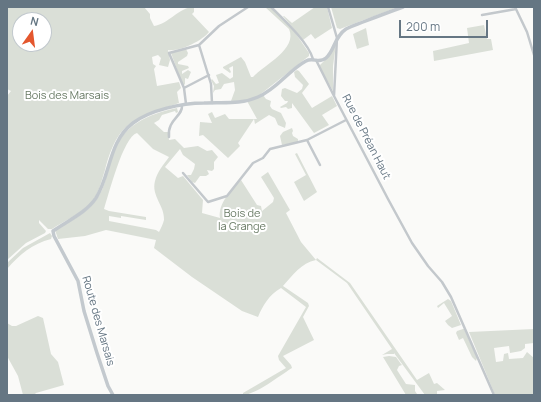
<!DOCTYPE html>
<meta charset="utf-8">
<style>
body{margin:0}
#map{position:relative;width:541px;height:402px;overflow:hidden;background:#fafaf8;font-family:Manrope,sans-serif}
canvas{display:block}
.frame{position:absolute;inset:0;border:8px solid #657683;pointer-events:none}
.north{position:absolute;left:12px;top:12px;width:40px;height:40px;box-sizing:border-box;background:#fff;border:1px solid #c1c8cd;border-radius:50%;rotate:14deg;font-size:11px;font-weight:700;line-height:16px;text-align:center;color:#657683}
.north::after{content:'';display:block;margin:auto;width:14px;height:18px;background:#e4572e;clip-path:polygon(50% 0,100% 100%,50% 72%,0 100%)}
.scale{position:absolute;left:399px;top:20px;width:89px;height:18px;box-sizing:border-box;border:2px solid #657683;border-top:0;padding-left:5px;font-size:12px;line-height:14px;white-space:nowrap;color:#657683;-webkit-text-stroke:3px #fff;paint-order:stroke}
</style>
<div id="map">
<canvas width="541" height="402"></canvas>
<div class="frame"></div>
<div class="north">N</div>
<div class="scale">200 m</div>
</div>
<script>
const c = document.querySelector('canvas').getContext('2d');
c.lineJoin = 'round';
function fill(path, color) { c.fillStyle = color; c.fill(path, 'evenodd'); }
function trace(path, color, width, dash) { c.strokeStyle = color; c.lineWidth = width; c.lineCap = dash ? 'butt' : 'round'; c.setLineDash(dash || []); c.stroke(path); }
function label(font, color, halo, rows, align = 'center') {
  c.font = font + ' Manrope,sans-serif'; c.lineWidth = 4; c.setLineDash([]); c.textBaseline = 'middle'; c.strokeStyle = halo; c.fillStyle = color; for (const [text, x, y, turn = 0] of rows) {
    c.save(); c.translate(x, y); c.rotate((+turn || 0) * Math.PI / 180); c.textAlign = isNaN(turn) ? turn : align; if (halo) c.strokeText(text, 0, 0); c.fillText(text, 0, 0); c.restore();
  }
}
const green = new Path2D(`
 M7 7H144L150 14V18L154 26C169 24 179 7 194 7V12L192 14 209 32C202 41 179 52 168 50L170 60 168 67 159 65 161 58 158 55 152 57 153 64 156 66 154 69 157 86 179 82 181 88 177 92 179 103C164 108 144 114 131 123 116 133 109 154 105 170 101 182 99 194 90 204 80 214 64 221 52 229H48L39 220V223L46 231 45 233 26 243 7 260V96L11 91 7 89ZM20 20H44V44H20Z
 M265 7H270L294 31 309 53V56L257 97 245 101H231L235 90 234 82 224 84 221 89 215 90 213 93 214 86 211 80 212 79 216 84 219 83 216 75 222 73 230 79 233 77V66L229 68 231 72 230 73 223 68V67L241 57 245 62 251 77H253C264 65 298 49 289 29Z
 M315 7H327L332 28 315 39 311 34 303 40 283 16H284L292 23Z
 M331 7H398L340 29 337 28Z
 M484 25 487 39H491L493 50 434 61 433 51 469 43 467 28Z
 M366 28 369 45 357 49 353 34Z
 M336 44 333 66V91L319 66 327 58Z
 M186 49 188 53 187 56 178 62V64L188 66 189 68 182 71V74L188 70 191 72 188 79 185 78V84L183 86 171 53Z
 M297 70 299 71 309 84 302 93 312 108 332 96 337 106 322 115 329 125 314 133 292 103V108L288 109 286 107 281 108 280 107 287 103 288 101H285L281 96 282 89 285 88 297 93 302 89 303 85 295 77 294 72Z
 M263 95 266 99 271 101 270 106 272 109 281 113 286 123 285 128 278 125 275 118 269 115 255 124 254 119H257L247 101Z
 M177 108 178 112 176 113 175 111 162 115 159 120 154 123 164 132H168L169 140 175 139 184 148 198 146 207 151 212 150 218 157 214 162V169L212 171 207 170 209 174 206 176H200L195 183 192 182 187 175H191L194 169 195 164 183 155 180 149 165 167 178 178 183 176 203 200 202 213 220 218C218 203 231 191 241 180L257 205 261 206 262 211 273 202 274 198 261 177 268 172 290 210 286 213 301 242 316 260 317 258 350 283 417 380 429 373 434 384 437 383 445 390 437 391V395H425L394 353V354H387L382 355 392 349 347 283 316 260C301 263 293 275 283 286L308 303 309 306 303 317 314 340 283 356 291 365 292 368C279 376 257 394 243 395V393L286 368 279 360 278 356 306 307 281 288C269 295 263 305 258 317L242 311 192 277 154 248 156 240 106 230 85 236 58 239 55 230C71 221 86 214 97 199 106 186 107 171 112 156 122 125 148 114 177 108ZM137 133 153 149 169 157C164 164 157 172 155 181 151 196 165 206 164 220 163 224 161 228 159 232L156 230 109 221V216L121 218V216L146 220V217L109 211 104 209C109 194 123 137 137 133Z
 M212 112 215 118 225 114 229 119H254L238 143 240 146 228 158 203 135 199 136 200 122 212 123 208 114Z
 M292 128 293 131 292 133 293 136 298 139V142L282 145 280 136 283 132Z
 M297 153 317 192 304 201 294 182 306 175 295 154Z
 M50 233 52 236 51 239C32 244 20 254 7 269V263L23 248Z
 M448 299 451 301 461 325 452 328 448 325 445 321 452 316 444 303 438 308 437 306Z
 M38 316 43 318 51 354 58 362 64 385 36 393 34 395H23L18 376 7 356V323L12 326H16Z
 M463 329H464L477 358 476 361 472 357 463 338 459 340 456 333 457 331Z
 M534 329V343L525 344V348L521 351 510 353 509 346 494 348 496 362 503 361 504 354 508 353 509 359 523 358 527 352 534 358 533 361 534 365V395H495L469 332Z
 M389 356 396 357 401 364 402 365 399 366 397 370 406 384 415 385V391L417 394H421L422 395H406L383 357Z`);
const street = new Path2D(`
 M271 7C284 20 308 42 313 59
 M328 7 337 38 334 96 388 199 412 243 428 266 442 282 451 297 494 395
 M515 7 527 32 534 55
 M482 15 516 9
 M199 45 211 84 212 103
 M316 60 334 96
 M184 88 209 75
 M186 104 184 88 169 53 199 45 219 26 248 7
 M169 137C167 119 183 117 182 105
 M307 140 320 165
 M183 173 208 202 227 196 253 163 263 158 270 149 307 140 346 120`);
const secondary = new Path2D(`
 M113 395 108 386 97 353 84 311 78 281 54 236 53 231C67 221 86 213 96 198 111 174 108 142 133 123 150 110 182 103 204 103 223 102 240 105 258 97 277 89 289 70 306 61 313 57 319 64 326 58 335 50 334 37 346 29 351 26 358 24 363 22 376 17 389 12 403 7`);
const parkNames = [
 ["Bois des Marsais",67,96],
 ["Bois de",242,214],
 ["la Grange",242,227]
];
const streetNames = [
 ["Rue de Préan Haut",366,137,63],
 ["Route des Marsais",98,321,74]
];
fill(green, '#dadfd7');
trace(street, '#c3c8cc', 2.5);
trace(secondary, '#c3c9ce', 3.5);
label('11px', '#687a64', '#fff', parkNames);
label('11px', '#657683', '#fff', streetNames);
</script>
